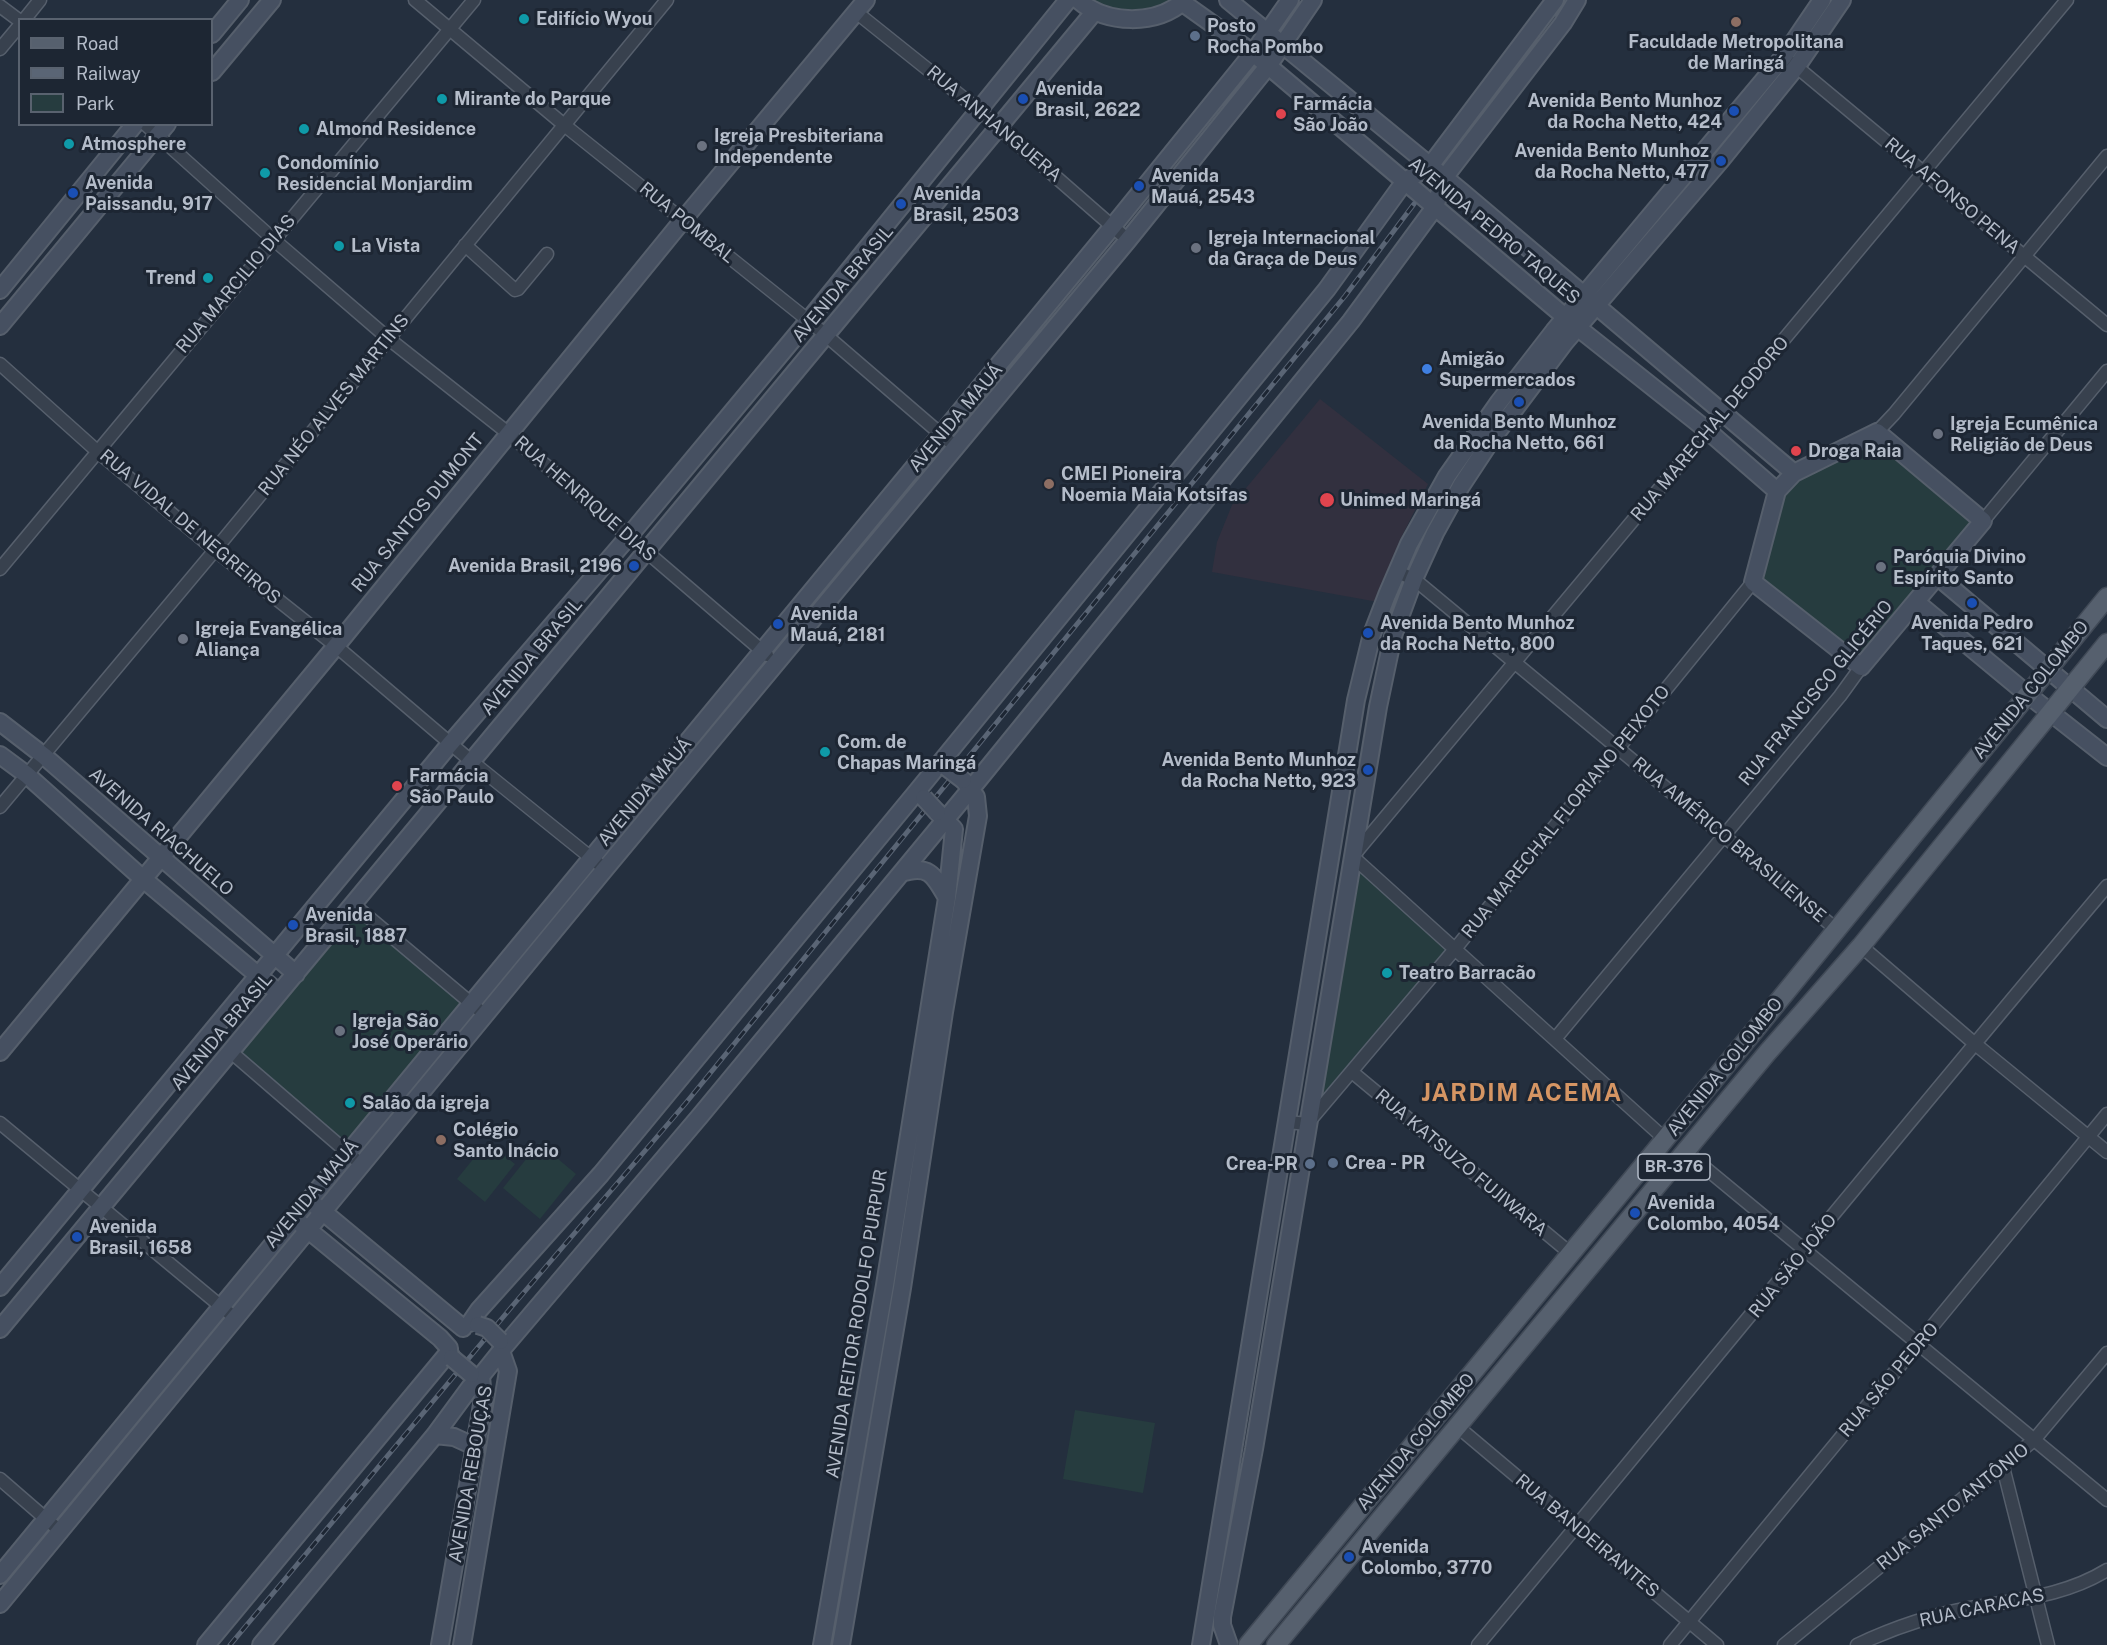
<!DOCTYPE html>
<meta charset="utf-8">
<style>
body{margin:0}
#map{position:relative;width:2107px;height:1645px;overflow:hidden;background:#242f3e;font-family:"Public Sans",sans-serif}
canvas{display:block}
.legend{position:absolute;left:18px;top:18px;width:195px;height:108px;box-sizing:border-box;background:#1d2633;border:2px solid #59626f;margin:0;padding:8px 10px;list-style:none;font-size:18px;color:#b4bcc9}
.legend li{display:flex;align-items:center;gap:12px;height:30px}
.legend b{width:30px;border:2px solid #59626f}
</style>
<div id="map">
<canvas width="2107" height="1645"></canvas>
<ul class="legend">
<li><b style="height:8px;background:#56606e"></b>Road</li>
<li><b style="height:8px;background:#5a6575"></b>Railway</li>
<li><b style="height:16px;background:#263c3f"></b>Park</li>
</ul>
</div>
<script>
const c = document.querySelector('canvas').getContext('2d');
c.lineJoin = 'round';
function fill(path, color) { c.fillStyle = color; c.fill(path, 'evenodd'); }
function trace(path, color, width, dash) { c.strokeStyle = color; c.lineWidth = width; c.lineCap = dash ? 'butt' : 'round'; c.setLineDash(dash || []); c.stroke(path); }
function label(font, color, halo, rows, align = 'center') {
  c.font = font + ' "Public Sans",sans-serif'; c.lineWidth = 6; c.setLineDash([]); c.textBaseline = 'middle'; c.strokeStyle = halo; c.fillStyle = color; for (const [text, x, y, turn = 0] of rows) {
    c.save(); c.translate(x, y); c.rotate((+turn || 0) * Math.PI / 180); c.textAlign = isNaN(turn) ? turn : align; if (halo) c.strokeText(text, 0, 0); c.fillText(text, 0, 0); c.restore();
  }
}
const medical = new Path2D(`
 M1320 399 1428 484 1400 540 1378 602 1212 572 1217 542 1232 505Z`);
const green = new Path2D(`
 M1078 0H1185L1141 19Z
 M1877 432 1983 521 1861 667 1753 582 1777 491Z
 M1353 857 1455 949 1307 1124Z
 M353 904 473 1003 348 1152 231 1052Z
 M487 1142 515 1164 485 1202 457 1179Z
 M539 1143 576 1174 540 1219 503 1188Z
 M1075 1410 1155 1423 1143 1493 1063 1479Z`);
const street = new Path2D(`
 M415 0 563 124 814 325 957 448
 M0 6 20 21
 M856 12 986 116 1128 240
 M24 20 40 0
 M0 49 20 25
 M1792 63 2107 325
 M145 124 273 239 389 339 508 433 767 655
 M465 245 515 290 518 289 547 254
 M0 364 97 451 215 550 336 646 471 761 605 869
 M1877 432 1894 414 2107 156
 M1983 521 2107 371
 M0 569 474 0
 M1397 572 1414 579 1836 929
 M0 807 215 550 667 0
 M1353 856 2067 0
 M1353 857 1665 1139
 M353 904 485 1015
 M1861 946 1974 1043 2107 1152
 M1555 1039 1840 696 1861 667
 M231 1052 362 1165
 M1352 1072 1570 1253
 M1288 1122 1307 1124 1455 949 1753 582
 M0 1123 235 1318
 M1686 1152 2107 1500
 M1458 1427 1717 1645
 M2003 1467 2048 1645
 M0 1479 60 1531
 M1478 1645C1688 1392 1895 1137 2107 886
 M1670 1645 2107 1114
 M1784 1645 2034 1440 2107 1353
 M1857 1645C1893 1628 1931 1615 1970 1608 2019 1599 2065 1596 2107 1570`);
const secondary = new Path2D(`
 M1078 0C1107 25 1156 26 1185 0
 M1228 0 1462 192 1794 473
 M1183 3 1253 53 1577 327 1708 431 1777 491
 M212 34 240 0
 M212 72 272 0
 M0 290 135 124
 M0 326 167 124
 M1877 432 1983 521 1861 667 1753 582 1777 491 1794 473Z
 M1937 576 2107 719
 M1916 602 2027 694 2107 757
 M0 722 44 756 296 974
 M0 755 27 775 142 878 279 993
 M901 873C929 864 934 875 947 898
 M0 1052 336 646 683 220 866 0
 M316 1206 463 1328
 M301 1224 440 1338 449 1348V1352L452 1358
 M0 1287 450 744 629 536 808 321 1068 0
 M470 1323 479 1310 601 1174 914 795 1327 289 1405 181 1430 166 1555 0
 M0 1329 1095 11
 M503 1348 700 1116 979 779 1351 321 1435 207 1444 178 1563 23 1577 0
 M481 1376 501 1351
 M435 1435 454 1437 476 1447
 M0 1575 1113 226 1253 53 1290 0
 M0 1604 605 869 1128 240 1268 66 1313 0
 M206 1645 449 1352
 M261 1645 435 1435 477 1378
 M440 1645 483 1399 481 1376
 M462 1645 508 1371 501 1351 503 1348 500 1341
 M822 1645 885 1285 947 898 954 829 937 812
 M841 1645 902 1288 944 1012 978 816 976 797 965 782
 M1201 1645 1356 700 1372 634 1387 595 1409 544 1447 476 1499 402 1554 331 1784 56 1822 0
 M1229 1645 1222 1625V1617L1254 1449 1378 707 1393 636 1414 579 1435 533 1461 486 1492 439 1565 342 1721 160 1797 66 1842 0`);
const primary = new Path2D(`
 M1248 1645 1764 1019 2107 597
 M1276 1645 1767 1053 1861 946 2107 643`);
const rail = new Path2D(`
 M230 1645 514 1304 685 1104 1345 296 1414 204`);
const secondaryBridge = new Path2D(`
 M946 767 963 780
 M924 798 937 812
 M478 1325 487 1328 500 1341
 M452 1358 471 1374`);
const markers = [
 [524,19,6,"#0f9aa8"],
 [1736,22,6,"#8d6e63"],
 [1195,36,6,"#5c6f8a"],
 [442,99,6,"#0f9aa8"],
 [1023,99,6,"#1a4fb4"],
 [1734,111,6,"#1a4fb4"],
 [1281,114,6,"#e0444e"],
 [304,129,6,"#0f9aa8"],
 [69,144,6,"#0f9aa8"],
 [702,146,6,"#6b7280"],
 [1721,161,6,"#1a4fb4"],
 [265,173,6,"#0f9aa8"],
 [1139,186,6,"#1a4fb4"],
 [73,193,6,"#1a4fb4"],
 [901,204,6,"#1a4fb4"],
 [339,246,6,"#0f9aa8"],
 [1196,248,6,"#6b7280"],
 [208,278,6,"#0f9aa8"],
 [1427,369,6,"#3f7fe0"],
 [1519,402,6,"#1a4fb4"],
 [1938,434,6,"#6b7280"],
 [1796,451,6,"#e0444e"],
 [1049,484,6,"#8d6e63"],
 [1327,500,8,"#e0444e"],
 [634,566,6,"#1a4fb4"],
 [1881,567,6,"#6b7280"],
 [1972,603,6,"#1a4fb4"],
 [778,624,6,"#1a4fb4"],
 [1368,633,6,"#1a4fb4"],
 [183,639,6,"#6b7280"],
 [825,752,6,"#0f9aa8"],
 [1368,770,6,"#1a4fb4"],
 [397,786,6,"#e0444e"],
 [293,925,6,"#1a4fb4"],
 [1387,973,6,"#0f9aa8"],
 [340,1031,6,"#6b7280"],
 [350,1103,6,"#0f9aa8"],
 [441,1140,6,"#8d6e63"],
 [1333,1163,6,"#5c6f8a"],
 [1310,1164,6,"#5c6f8a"],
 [1635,1213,6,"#1a4fb4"],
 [77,1237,6,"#1a4fb4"],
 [1349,1557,6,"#1a4fb4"]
];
const shields = [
 [1674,1167,72]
];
const shieldNames = [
 ["BR-376",1674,1167]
];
const poiNames = [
 ["Edifício Wyou",536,19],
 ["Posto",1207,26],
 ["Rocha Pombo",1207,47],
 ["Faculdade Metropolitana",1736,42,"center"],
 ["de Maringá",1736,63,"center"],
 ["Avenida",1035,89],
 ["Brasil, 2622",1035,110],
 ["Mirante do Parque",454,99],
 ["Avenida Bento Munhoz",1722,101,"right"],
 ["da Rocha Netto, 424",1722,122,"right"],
 ["Farmácia",1293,104],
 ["São João",1293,125],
 ["Almond Residence",316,129],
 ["Igreja Presbiteriana",714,136],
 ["Independente",714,157],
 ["Atmosphere",81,144],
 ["Avenida Bento Munhoz",1709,151,"right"],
 ["da Rocha Netto, 477",1709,172,"right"],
 ["Condomínio",277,163],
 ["Residencial Monjardim",277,184],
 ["Avenida",1151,176],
 ["Mauá, 2543",1151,197],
 ["Avenida",85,183],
 ["Paissandu, 917",85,204],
 ["Avenida",913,194],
 ["Brasil, 2503",913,215],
 ["Igreja Internacional",1208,238],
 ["da Graça de Deus",1208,259],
 ["La Vista",351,246],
 ["Trend",196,278,"right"],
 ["Amigão",1439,359],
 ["Supermercados",1439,380],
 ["Avenida Bento Munhoz",1519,422,"center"],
 ["da Rocha Netto, 661",1519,443,"center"],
 ["Igreja Ecumênica",1950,424],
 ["Religião de Deus",1950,445],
 ["Droga Raia",1808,451],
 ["CMEI Pioneira",1061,474],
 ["Noemia Maia Kotsifas",1061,495],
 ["Unimed Maringá",1340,500],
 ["Paróquia Divino",1893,557],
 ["Espírito Santo",1893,578],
 ["Avenida Brasil, 2196",622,566,"right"],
 ["Avenida",790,614],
 ["Mauá, 2181",790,635],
 ["Avenida Bento Munhoz",1380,623],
 ["da Rocha Netto, 800",1380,644],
 ["Avenida Pedro",1972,623,"center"],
 ["Taques, 621",1972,644,"center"],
 ["Igreja Evangélica",195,629],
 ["Aliança",195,650],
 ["Com. de",837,742],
 ["Chapas Maringá",837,763],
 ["Avenida Bento Munhoz",1356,760,"right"],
 ["da Rocha Netto, 923",1356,781,"right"],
 ["Farmácia",409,776],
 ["São Paulo",409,797],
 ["Avenida",305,915],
 ["Brasil, 1887",305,936],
 ["Teatro Barracão",1399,973],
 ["Igreja São",352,1021],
 ["José Operário",352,1042],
 ["Salão da igreja",362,1103],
 ["Colégio",453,1130],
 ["Santo Inácio",453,1151],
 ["Crea - PR",1345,1163],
 ["Crea-PR",1298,1164,"right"],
 ["Avenida",1647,1203],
 ["Colombo, 4054",1647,1224],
 ["Avenida",89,1227],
 ["Brasil, 1658",89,1248],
 ["Avenida",1361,1547],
 ["Colombo, 3770",1361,1568]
];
const streetNames = [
 ["RUA ANHANGUERA",994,124,40],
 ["RUA AFONSO PENA",1952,196,40],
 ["RUA POMBAL",687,223,39],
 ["AVENIDA PEDRO TAQUES",1494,231,40],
 ["RUA MARCILIO DIAS",236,284,-50],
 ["AVENIDA BRASIL",843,284,-50],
 ["RUA NÉO ALVES MARTINS",334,405,-51],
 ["AVENIDA MAUÁ",956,418,-50],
 ["RUA MARECHAL DEODORO",1710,429,-50],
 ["RUA HENRIQUE DIAS",585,499,41],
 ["RUA SANTOS DUMONT",418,513,-51],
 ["RUA VIDAL DE NEGREIROS",190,527,40],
 ["AVENIDA BRASIL",532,657,-50],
 ["AVENIDA COLOMBO",2031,690,-51],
 ["RUA FRANCISCO GLICÉRIO",1816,693,-51],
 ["AVENIDA MAUÁ",645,792,-50],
 ["RUA MARECHAL FLORIANO PEIXOTO",1566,812,-51],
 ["AVENIDA RIACHUELO",161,832,41],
 ["RUA AMÉRICO BRASILIENSE",1729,840,40],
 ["AVENIDA BRASIL",222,1032,-50],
 ["AVENIDA COLOMBO",1725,1067,-51],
 ["RUA KATSUZO FUJIWARA",1461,1163,40],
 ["AVENIDA MAUÁ",312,1194,-50],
 ["RUA SÃO JOÃO",1793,1266,-51],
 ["AVENIDA REITOR RODOLFO PURPUR",857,1324,-81],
 ["RUA SÃO PEDRO",1889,1380,-50],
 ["AVENIDA COLOMBO",1416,1442,-50],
 ["AVENIDA REBOUÇAS",471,1474,-80],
 ["RUA SANTO ANTÔNIO",1953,1507,-39],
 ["RUA BANDEIRANTES",1587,1536,40],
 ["RUA CARACAS",1982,1608,-12]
];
const districtNames = [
 ["JARDIM ACEMA",1522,1094]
];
fill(medical, '#32303f');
fill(green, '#263c3f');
trace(street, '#565f6c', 15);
trace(secondary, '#565f6c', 20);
trace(primary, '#414a57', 21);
trace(street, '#38414e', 12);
trace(secondary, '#465061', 16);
trace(primary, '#56606e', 18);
trace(rail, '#5a6575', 5);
trace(rail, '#1d2633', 3, [9]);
trace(secondaryBridge, '#565f6c', 20, []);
trace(secondaryBridge, '#465061', 16);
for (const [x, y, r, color] of markers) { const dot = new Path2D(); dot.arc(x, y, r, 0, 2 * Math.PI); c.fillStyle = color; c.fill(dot); trace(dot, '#1d2633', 2); }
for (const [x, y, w] of shields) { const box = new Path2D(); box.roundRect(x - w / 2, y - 13, w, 26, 4.5); c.fillStyle = '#1d2633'; c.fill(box); trace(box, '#b4bcc9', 1.5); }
label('bold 16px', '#b4bcc9', null, shieldNames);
label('bold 18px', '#b4bcc9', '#1d2633', poiNames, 'left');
label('18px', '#b4bcc9', '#1d2633', streetNames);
c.letterSpacing = '1.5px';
label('bold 24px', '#d59563', '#1d2633', districtNames);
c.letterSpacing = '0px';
</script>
